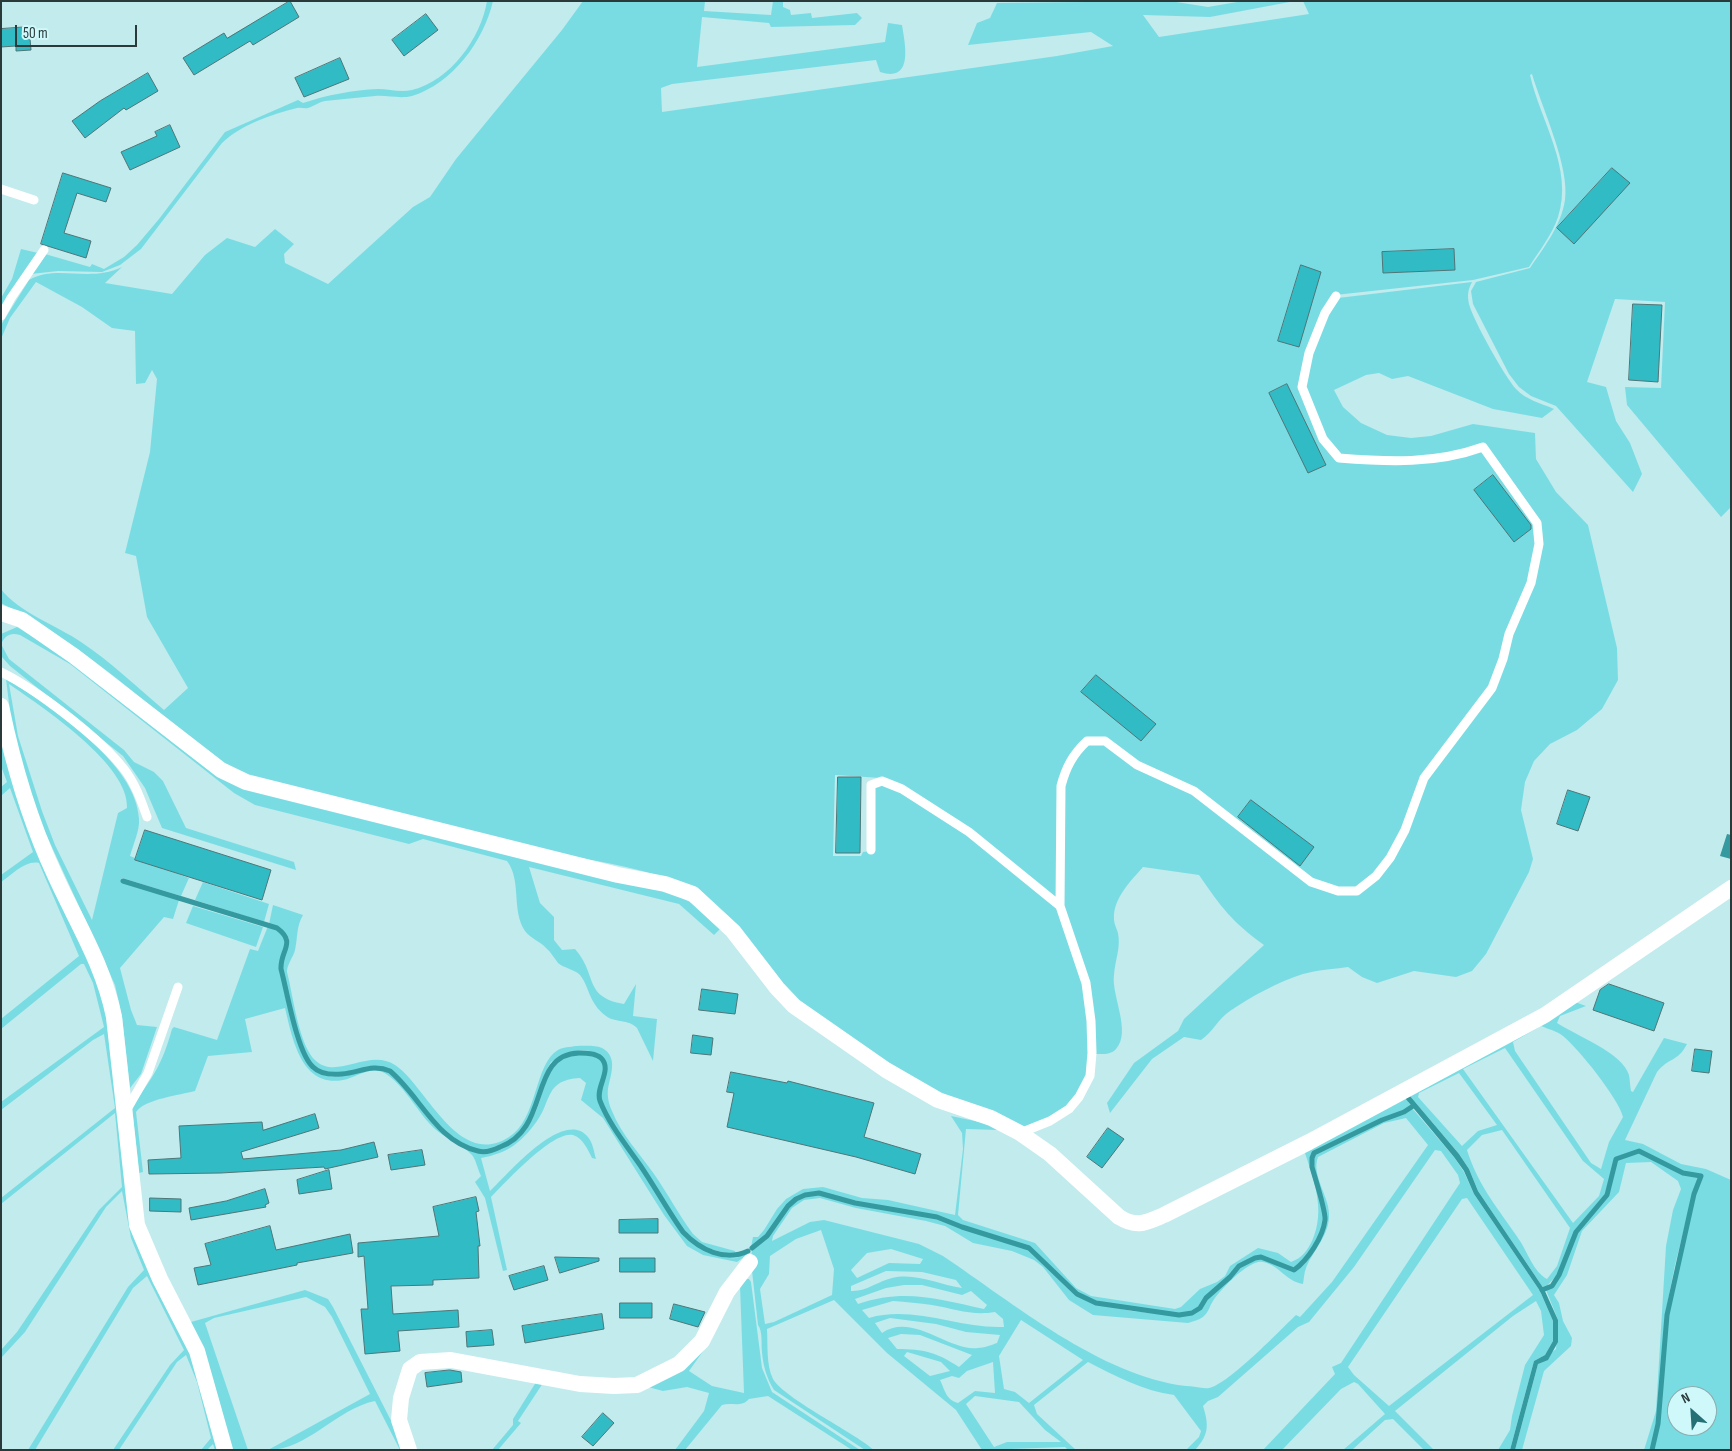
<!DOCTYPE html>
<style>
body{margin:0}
#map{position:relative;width:1732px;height:1451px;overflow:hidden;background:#c2ebed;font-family:"Sofia Sans Condensed",sans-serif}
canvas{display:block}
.frame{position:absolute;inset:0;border:2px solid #2a3a3b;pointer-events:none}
.north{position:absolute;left:1667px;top:1386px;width:50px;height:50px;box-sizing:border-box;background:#cff8fb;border:1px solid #8dacae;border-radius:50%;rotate:334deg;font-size:14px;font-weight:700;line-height:20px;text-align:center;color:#2a3a3b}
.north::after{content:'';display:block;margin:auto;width:18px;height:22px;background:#257075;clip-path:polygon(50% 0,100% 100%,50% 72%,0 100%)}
.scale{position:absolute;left:15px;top:25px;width:122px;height:22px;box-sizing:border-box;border:2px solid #2a3a3b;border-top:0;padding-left:6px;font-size:15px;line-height:18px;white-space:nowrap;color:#2a3a3b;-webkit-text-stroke:4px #cff8fb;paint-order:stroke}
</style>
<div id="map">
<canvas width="1732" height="1451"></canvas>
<div class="frame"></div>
<div class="north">N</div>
<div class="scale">50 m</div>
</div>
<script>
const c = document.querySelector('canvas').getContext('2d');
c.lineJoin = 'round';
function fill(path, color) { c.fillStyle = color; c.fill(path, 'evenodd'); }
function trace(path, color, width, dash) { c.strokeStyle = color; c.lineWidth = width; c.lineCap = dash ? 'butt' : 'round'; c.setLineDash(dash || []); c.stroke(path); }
const green = new Path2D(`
 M487 1H493C484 41 452 84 412 96 400 99 387 95 375 96 358 98 341 99 325 101 319 102 314 106 308 108 304 109 301 107 297 108 272 114 241 125 222 143L141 249 120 265 102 272 58 271 31 274 45 254 90 267 92 264 104 269 124 257 137 245 159 219 225 132 298 100 303 103C327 95 353 90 378 89 389 89 401 93 412 90 450 81 481 38 487 1Z
 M583 1H705L704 11 771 15 773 1H783V7L790 10 791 15 811 13 812 18 857 13 862 18 855 25 771 27 769 23 702 17 697 67 885 42 888 23 902 25C905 44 914 83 880 72L876 60 672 84 661 88 662 112 1057 56 1113 46 1091 32 968 45 977 23 990 18 997 3 1170 1 1208 7 1243 1H1295L1210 17 1143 15 1159 37 1309 14 1303 1H1731V507L1721 517 1627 405 1625 387 1661 388 1665 302 1615 299 1587 382 1606 387 1616 421 1630 443 1642 474 1633 492 1556 406 1531 396 1519 387 1509 374 1473 304 1471 291 1476 282 1530 268C1544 247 1561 226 1565 200 1570 167 1542 108 1532 74L1530 75C1540 120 1574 169 1558 217 1552 235 1539 251 1529 267L1473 280 1335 295 1323 312 1307 352 1299 387 1321 440 1338 460C1386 464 1436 467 1482 450L1535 524 1537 544 1529 582 1507 633 1501 658 1490 687 1422 777 1403 829 1388 857 1374 875 1356 888 1339 889 1312 879 1195 789 1138 762 1106 739 1085 738C1071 752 1064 765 1058 785V902L970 831 904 787 881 778 835 775 833 856H861L863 852 872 851V786L882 783 901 790 967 834 1058 906 1084 984 1089 1021 1090 1053 1087 1075 1077 1095 1067 1108 1049 1119 1022 1130C992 1109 972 1109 941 1095 897 1075 835 1037 799 1006 763 976 729 904 689 886 643 867 591 861 543 850 443 826 342 801 243 775 201 754 166 719 131 690 90 656 47 627 1 603V589C18 612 58 626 81 642 111 662 137 687 164 710L188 688 147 617 136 556 125 553 150 452 157 379 152 370 145 383 136 384 135 331 112 328 82 307 36 282 10 318 1 339V325L29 280C57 264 89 283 122 267L105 283 172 294 205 255 227 238 255 247 275 229 294 244 284 254 285 263 328 284 413 207 430 197 456 159 562 30Z
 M21 249 38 253 1 306V298L12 279Z
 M1472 282C1468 290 1467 295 1469 304 1473 320 1505 377 1516 389 1526 400 1541 403 1554 409L1542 418 1493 409 1408 376 1392 379 1379 373 1366 375 1334 390 1343 407 1361 423 1387 435 1411 438 1431 436 1473 424 1535 433 1536 459 1556 492 1588 525 1617 648 1618 680 1602 709 1577 730 1550 744 1534 761 1525 782 1521 810 1533 859 1529 872 1486 954 1472 971 1456 977 1414 971 1377 983 1362 977 1348 967C1334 969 1317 970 1303 974 1278 982 1252 996 1230 1011 1218 1019 1213 1032 1201 1040L1184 1037 1152 1059 1110 1113 1107 1103 1134 1063 1178 1031 1184 1019 1264 945C1232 922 1221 907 1199 875L1143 867C1131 881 1113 898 1114 919 1114 924 1117 929 1118 933 1121 948 1115 960 1114 975 1111 995 1132 1032 1116 1049 1111 1055 1102 1054 1095 1054L1094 1020 1062 905 1063 786 1068 770 1088 743 1104 744 1193 793 1310 884 1338 894 1377 878 1426 779 1494 689 1511 635 1525 605 1540 522 1484 444C1436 461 1390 457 1340 455L1325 438 1304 387 1311 354 1327 314 1338 298Z
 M17 627 72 661 221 774 674 894 690 902 722 927 714 935 679 904 529 867 540 903 554 917V940L562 950 575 949C598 975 583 997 624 1004L636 984 633 1016 657 1019 653 1061 637 1028C629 1019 615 1023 606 1016 588 1003 589 984 579 974 573 969 564 968 558 963 554 958 551 952 546 948 540 941 531 939 525 931 511 910 522 881 507 861L423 839 409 844 255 805 234 793 70 664 20 635C11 632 5 635 1 644L9 659 124 750 134 762 154 772 163 781 186 828 294 862 296 870 162 828 145 788 123 756 10 666 1 656V634Z
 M6 679C49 704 137 764 139 819 140 830 133 845 130 856L189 878 181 896 122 878 121 882 179 900 173 919 164 917 120 968 131 1010 137 1025 157 1027 141 1074 130 1088 122 1016 115 985 40 821 13 736ZM9 684C42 707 130 765 127 808L118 813 92 920 55 845 42 811 18 736Z
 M1 737 103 990 128 1196 187 1341 219 1450H215L213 1444 207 1450H201L211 1438 197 1382 186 1355 177 1362 119 1450H113L170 1365 184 1350 147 1276 133 1288 35 1450H28L128 1287 144 1270 131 1238 122 1191 106 1207 25 1332 1 1358V1350L17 1332 99 1210 122 1187 115 1113 1 1204V1198L115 1108 104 1034 93 1040 1 1110V1102L104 1027 93 983 84 964H81L1 1029V1019L79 956 39 863C25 860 12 875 1 882V875L33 852 10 788 1 796V787L7 782 1 766Z
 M203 882 269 904 264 922 195 900Z
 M273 905 303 915C296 927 298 937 295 950 293 958 287 964 287 972 293 995 299 1047 316 1061 337 1080 369 1048 395 1065 426 1085 458 1170 509 1137 538 1119 534 1064 558 1050 563 1047 570 1047 576 1046 584 1046 595 1045 602 1048 619 1057 610 1076 608 1089 607 1096 609 1105 612 1111 621 1134 640 1154 654 1174 668 1194 679 1215 693 1234L702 1242 735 1251 736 1255C704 1249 693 1244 674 1217 663 1200 653 1182 641 1165 628 1145 611 1124 601 1100 595 1086 615 1070 601 1057 588 1044 564 1053 551 1062 538 1083 539 1112 521 1132 470 1189 423 1098 390 1070 370 1061 352 1076 331 1073 325 1073 317 1069 313 1066 303 1056 282 979 282 964 283 955 288 947 289 938L278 927 269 924Z
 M193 906 263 927 256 947 186 923Z
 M268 926 277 929 286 939C286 949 279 958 280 968 282 988 298 1055 312 1067 315 1071 324 1075 329 1076 350 1080 368 1063 389 1072 417 1096 451 1166 498 1150 512 1145 524 1134 531 1121 542 1103 543 1081 553 1064 564 1055 587 1047 600 1059 611 1070 593 1089 600 1102 610 1126 626 1147 640 1168 654 1190 667 1212 682 1233 694 1246 718 1260 736 1258 739 1257 744 1254 747 1252V1255L737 1262 703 1255 687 1246 664 1215 603 1118 581 1100 586 1083 580 1078C545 1080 552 1100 537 1121 521 1143 508 1153 481 1158L490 1191C507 1175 564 1107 588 1137 593 1143 594 1152 596 1159L592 1158C588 1150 583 1138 573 1135 553 1130 505 1183 491 1197L507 1270 503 1271 485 1198 475 1182 481 1176C478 1170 476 1160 472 1155 460 1142 440 1137 429 1123 417 1110 397 1075 379 1071 368 1068 354 1078 343 1080 301 1088 292 1037 285 1008L245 1019 252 1052 208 1056 195 1091C180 1095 145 1099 136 1112L143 1172 139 1173 132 1106C153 1077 162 1065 172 1029L174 1027 217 1040 250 949 258 951Z
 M1575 1002 1586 1006 1560 1016 1557 1023C1575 1035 1623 1053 1629 1075 1630 1080 1630 1086 1631 1091L1633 1092 1664 1038 1687 1044C1678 1062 1669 1057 1657 1072L1625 1140 1643 1144 1681 1164 1706 1169 1731 1180V1450H1654L1659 1424 1668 1315 1695 1194 1702 1175 1683 1172 1639 1150 1615 1158 1605 1194 1574 1232 1558 1274 1544 1289 1478 1191 1469 1169 1459 1154 1410 1096 1406 1098 1411 1106 1404 1112 1382 1118 1314 1152 1310 1158 1311 1167C1314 1180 1324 1209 1324 1219 1322 1236 1308 1260 1294 1268L1261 1256 1254 1257 1238 1265 1229 1277 1205 1297 1199 1307 1191 1312 1179 1314 1132 1309 1096 1302 1078 1293 1030 1247 962 1226 937 1215 855 1202 819 1191 805 1193 795 1198 787 1205 766 1235 751 1247 753 1237H758L764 1230 777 1209 786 1199 803 1189 823 1187 862 1198 888 1200 955 1215 963 1149 962 1133 951 1116 999 1126 998 1130 966 1129 958 1215 963 1220 1035 1243 1076 1288 1091 1296 1175 1309 1181 1307 1200 1289 1217 1282 1225 1276 1230 1266 1258 1248 1278 1253 1291 1262C1302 1258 1307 1251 1312 1241 1326 1210 1314 1181 1304 1150ZM1541 1026C1548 1029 1557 1031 1563 1036 1578 1048 1619 1099 1623 1117L1609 1142 1601 1169 1591 1163 1515 1051 1513 1042ZM1505 1048 1583 1161 1604 1179 1599 1196 1573 1223 1463 1069ZM1459 1073 1497 1125 1478 1131 1462 1146 1418 1097 1419 1093ZM1502 1130 1570 1228 1557 1266 1547 1279C1533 1271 1528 1253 1520 1241 1499 1209 1479 1188 1467 1150L1482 1135ZM1677 1396H1707V1426H1677Z
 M1412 1108 1454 1157 1464 1172 1474 1194 1540 1291 1553 1321V1341L1545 1355 1534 1361 1510 1450H1498L1510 1430 1512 1416 1525 1365 1544 1335 1541 1311 1536 1301 1513 1316 1395 1411 1434 1450H1424L1393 1419 1385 1420 1352 1450H1343L1385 1414 1358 1384 1354 1382 1341 1389 1282 1450H1263L1335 1374 1332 1367 1341 1363 1460 1183 1458 1175 1441 1151 1435 1150 1354 1267 1309 1322 1298 1327 1218 1397 1208 1401 1203 1406C1209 1425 1209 1435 1195 1450H1186L1199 1437 1201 1431 1174 1395C1144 1391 1115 1376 1088 1362L1034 1405 1037 1414 1076 1450H1068L1065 1447 982 1450 956 1410 887 1353 834 1300 767 1329C768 1344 766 1365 773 1379 785 1399 852 1431 874 1450H865L774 1390C767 1379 763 1366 762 1352 761 1344 763 1332 758 1325L751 1262 752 1249 768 1237 789 1207 796 1200 806 1196 819 1194 854 1205 936 1218 961 1228 1029 1249 1076 1295 1095 1304 1132 1311 1179 1316 1192 1314 1201 1309 1207 1299 1231 1278 1240 1267 1255 1259 1261 1258 1295 1271C1309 1262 1325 1237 1326 1219 1327 1205 1317 1181 1314 1166L1313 1158 1315 1154 1382 1121 1405 1114ZM1406 1118 1428 1145 1332 1282 1300 1317 1296 1315C1280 1330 1229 1384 1209 1388 1202 1389 1193 1386 1186 1386 1101 1376 1013 1303 943 1256L919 1244 824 1220 810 1222 772 1241 773 1236 792 1208 804 1200 820 1198 856 1208 926 1221 945 1226 973 1243 1012 1251 1034 1260 1043 1267 1069 1300 1093 1315 1188 1323C1193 1321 1199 1320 1203 1317 1209 1312 1209 1307 1213 1301 1220 1290 1249 1259 1263 1262 1281 1266 1285 1281 1303 1284 1304 1279 1304 1273 1306 1268 1313 1250 1330 1235 1329 1214 1329 1196 1311 1175 1318 1157L1384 1123ZM1467 1198 1533 1295 1389 1406 1354 1375 1348 1367 1462 1199ZM821 1230 834 1269 832 1295 774 1322 765 1324 760 1289 769 1274 770 1256 796 1239ZM891 1249 923 1259 920 1264 889 1263 857 1278 851 1270 867 1253ZM886 1271 922 1272 956 1280 962 1288C940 1285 915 1272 892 1278 878 1281 866 1292 851 1291V1286ZM904 1285H922L962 1295 971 1291 987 1305 984 1309C939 1299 904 1288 858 1304L855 1299 886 1288ZM893 1301C906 1302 919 1303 932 1305 955 1309 972 1316 995 1312L1003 1319 1004 1327C959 1329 914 1305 869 1318L862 1310ZM890 1318 936 1324 966 1332 1000 1335 997 1343C991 1345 984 1348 978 1348 949 1352 913 1312 882 1333L875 1323ZM1021 1320 1083 1360 1029 1403 1015 1392 1004 1389 999 1356ZM901 1334 920 1335 972 1355 959 1367C936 1352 924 1349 897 1349L888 1338ZM907 1352 941 1362 950 1371 930 1376 904 1356ZM993 1362 995 1393 975 1391 958 1403C946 1400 945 1390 940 1380L952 1376 959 1378 967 1371ZM975 1396 1019 1402 1045 1430 1061 1442H1007L994 1447 966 1404Z
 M1639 1152 1682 1174 1700 1177 1693 1193 1675 1265 1665 1315 1657 1424 1651 1450H1644L1656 1411 1666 1246 1673 1210 1681 1189 1678 1181 1651 1162 1626 1163 1619 1192 1582 1231 1567 1275 1554 1295 1559 1303 1563 1321 1572 1338 1571 1346 1544 1371 1522 1450H1515L1538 1364 1556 1349 1558 1320 1546 1290 1553 1287 1560 1276 1577 1233 1608 1196 1617 1159Z
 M744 1279H749L751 1282 762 1368 772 1392 860 1450H852L768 1396 749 1399C741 1408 732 1402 722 1405L685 1450H675L704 1411 709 1393 687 1387 663 1391 648 1387 661 1381ZM739 1286H740L744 1393 712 1386 689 1371 711 1340Z
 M305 1290 328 1299 333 1307 406 1450H400L375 1401C336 1409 308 1450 268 1450L370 1394 332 1317 325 1307 306 1297 214 1318 205 1323 248 1450H231C221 1405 210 1363 191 1322Z
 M538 1379 545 1380 518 1421 521 1423 498 1450H492L513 1425V1419Z`);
const water = new Path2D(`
 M1727 834 1731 835V859L1720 856Z
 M1410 1096 1459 1154 1469 1169 1478 1191 1544 1289 1558 1320V1342L1548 1360 1538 1364 1515 1450H1510L1534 1361 1545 1355 1553 1341V1321L1540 1291 1474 1194 1464 1171 1454 1157 1405 1098Z`);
const stream = new Path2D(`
 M123 881 277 928C297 943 280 950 281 969 287 991 297 1053 313 1067 320 1074 332 1075 342 1074 359 1073 372 1063 390 1071 420 1096 436 1141 478 1151 485 1153 494 1150 500 1147 551 1129 528 1054 579 1053 586 1053 596 1053 601 1058 613 1070 595 1087 600 1101 609 1124 626 1145 640 1165 655 1187 668 1211 683 1232 700 1250 725 1262 748 1251
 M752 1248 767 1236 788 1206 796 1199 805 1195 819 1193 855 1203 937 1217 962 1227 1029 1248 1077 1294 1096 1303 1179 1315 1192 1313 1200 1308 1206 1298 1230 1277 1239 1266 1255 1258 1261 1257 1294 1270C1308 1260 1323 1237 1325 1220 1326 1211 1315 1178 1312 1167V1158L1314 1153 1382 1120 1404 1112 1413 1106
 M1542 1290 1552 1286 1559 1275 1576 1232 1607 1195 1616 1159 1639 1151 1683 1173 1701 1176 1694 1194 1667 1315 1658 1424 1652 1450`);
const building = new Path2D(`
 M290 1 299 17 253 45 250 41 194 75 183 58 224 33 227 38Z
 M426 14 438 30 404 56 392 40Z
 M29 27 31 50 16 51V46L1 47V29Z
 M340 58 349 79 304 97 295 78Z
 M148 73 158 91 126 110 124 108 85 138 72 121 100 101Z
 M170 125 180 147 130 170 121 152 157 136 155 132Z
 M1612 168 1630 183 1574 244 1557 228Z
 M63 173 111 188 106 202 77 193 64 233 91 241 86 258 41 244Z
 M1454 249 1455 270 1383 273 1382 252Z
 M1301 265 1321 272 1299 347 1278 341Z
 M1633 304 1662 305 1658 382 1629 380Z
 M1287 384 1326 465 1308 473 1269 393Z
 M1493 475 1531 525V529L1514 542 1474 490Z
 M1096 675 1156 724 1141 741 1081 692Z
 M838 777H861L860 853H836Z
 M1568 790 1590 797 1578 831 1557 824Z
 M1251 800 1314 847 1300 866 1238 817Z
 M145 830 271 870 262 900 135 860Z
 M1609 984 1664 1003 1654 1031 1593 1010 1600 990Z
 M702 989 738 994 735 1014 699 1010Z
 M693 1035 713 1038 711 1055 691 1053Z
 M1695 1049 1712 1051 1709 1073 1692 1071Z
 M731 1072 787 1083 788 1081 874 1103 864 1137 921 1154 915 1174 856 1157 727 1127 734 1093 727 1092Z
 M315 1114 319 1128 241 1152 243 1159 341 1150 374 1142 378 1157 325 1169 324 1167 221 1173 149 1174 148 1160 181 1158 179 1126 262 1122 263 1130Z
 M1108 1128 1124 1139 1102 1168 1087 1157Z
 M422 1150 425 1165 391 1170 388 1155Z
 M329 1170 332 1189 299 1194 297 1180Z
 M265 1189 269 1203 265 1205 266 1207 191 1220 189 1208 226 1201Z
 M476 1197 479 1211 476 1212 480 1246H478L479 1278 433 1280V1285L391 1286 393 1314 458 1310 459 1327 398 1331 400 1351 365 1354 361 1309H368L364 1256 358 1257V1243L439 1236 433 1207Z
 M150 1198 181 1199V1212L150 1211Z
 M658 1219V1233H619V1220Z
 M270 1226 276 1250 350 1234 353 1253 297 1263V1265L198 1285 194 1268 211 1265 205 1244Z
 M555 1257 599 1258V1261L560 1273Z
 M620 1258H655V1272H620Z
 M544 1266 548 1280 514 1290 509 1276Z
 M620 1303H652V1318H620Z
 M674 1304 705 1312 698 1327 670 1319Z
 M602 1314 604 1329 525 1343 522 1326Z
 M492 1330 494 1345 467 1347 466 1332Z
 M450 1370 461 1372 462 1382 427 1387 425 1373Z
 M603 1413 614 1423 593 1446 582 1437Z`);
const lane = new Path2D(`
 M1 189 34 200
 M1 316 11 298 44 250
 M1 672C36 689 100 738 124 769 135 783 141 800 147 817
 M871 850V785L882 781 902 789 969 832 1060 906
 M126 1111 148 1073 178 987
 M1020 1133 1050 1121 1069 1109 1079 1097 1090 1076 1092 1053 1091 1021 1086 983 1060 906 1061 786C1066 767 1073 754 1087 741H1105L1137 765 1194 791 1311 882 1338 891H1357L1376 876 1390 858 1405 830 1424 778 1492 688 1503 659 1509 634 1531 583 1539 544 1537 523 1483 447C1436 464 1388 462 1339 458L1323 439 1302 387 1309 353 1325 313 1336 296`);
const street = new Path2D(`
 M1 613 22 620 74 656 221 770 246 782 618 875 665 884 693 894 733 931 777 988 794 1006 886 1070 938 1100 991 1118 1020 1133 1050 1154 1119 1217C1137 1228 1145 1223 1164 1215L1309 1142 1545 1015 1731 888
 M1 706C13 764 29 819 54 873 76 922 103 963 114 1017L137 1225 160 1279 197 1351 225 1450
 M409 1450 399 1420 401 1398 410 1369 420 1362 451 1360 580 1384 614 1386 637 1385 679 1364 702 1341 727 1292 750 1262`);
fill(green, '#7adce3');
fill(water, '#3599a0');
trace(stream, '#3599a0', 5);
fill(building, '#31bbc5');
trace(building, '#507577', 1);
trace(lane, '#fff', 9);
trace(street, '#fff', 16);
</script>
